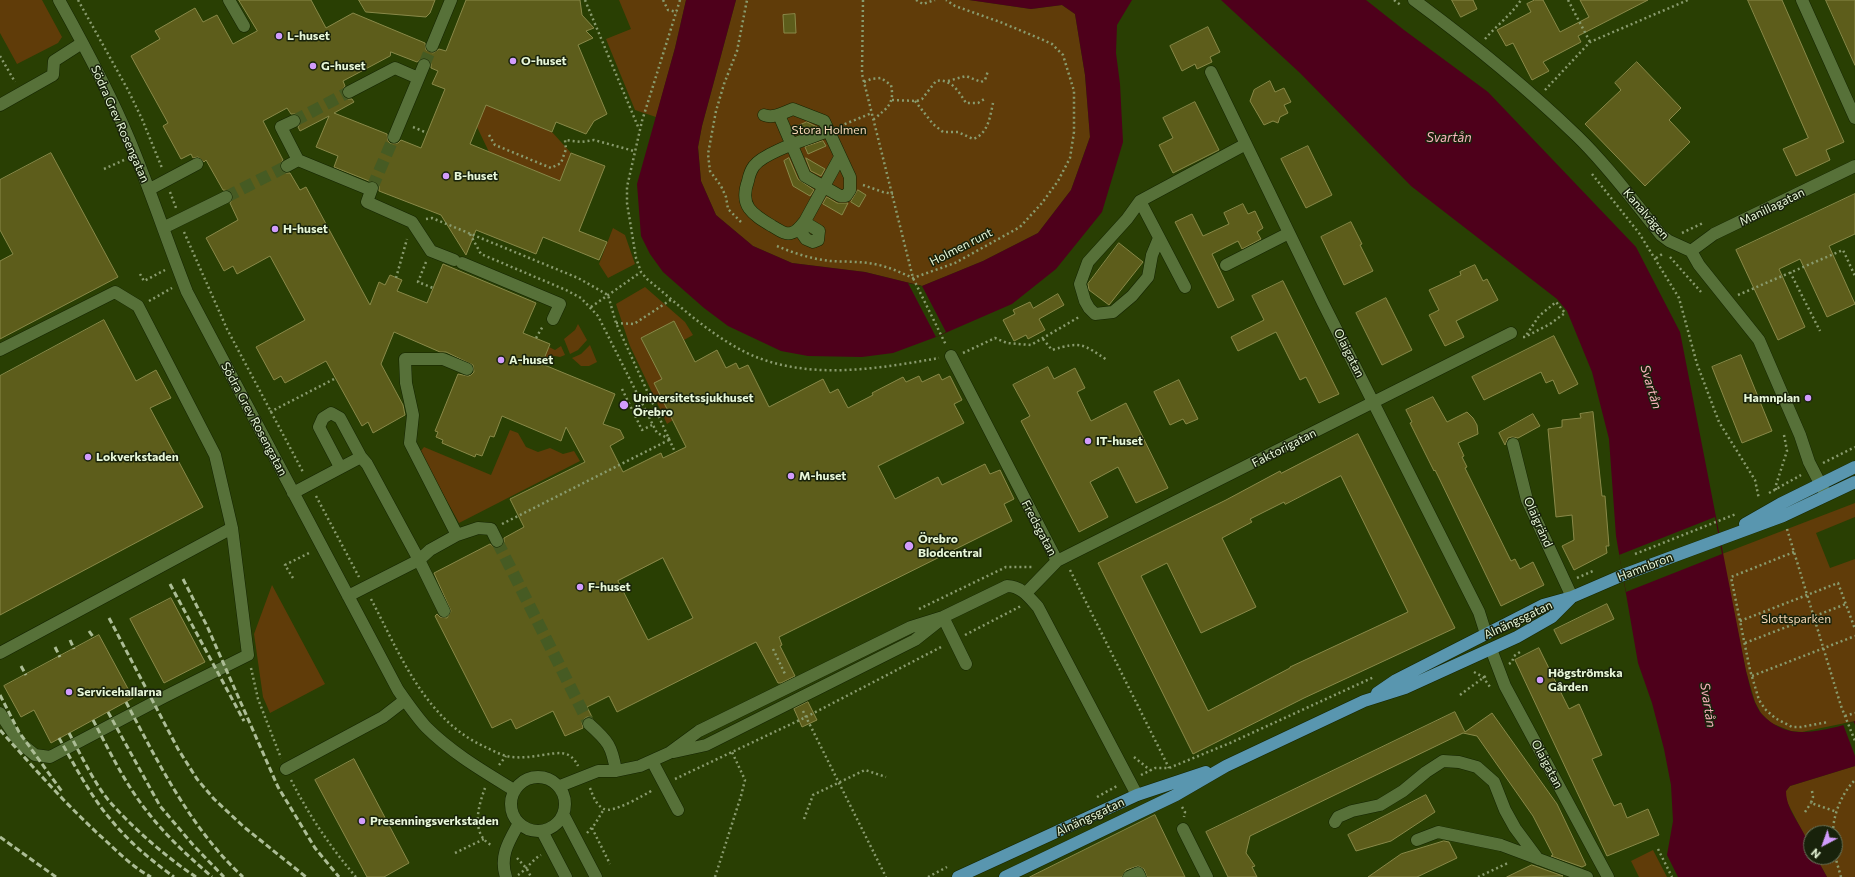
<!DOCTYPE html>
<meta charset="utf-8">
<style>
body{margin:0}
#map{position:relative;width:1855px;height:877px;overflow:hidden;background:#293f03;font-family:Commissioner,sans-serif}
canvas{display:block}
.north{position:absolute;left:1803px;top:825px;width:40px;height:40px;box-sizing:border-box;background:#18220b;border:1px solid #6b775d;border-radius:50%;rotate:221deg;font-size:11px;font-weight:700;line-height:16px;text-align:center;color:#e8f7d9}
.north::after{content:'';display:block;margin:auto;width:14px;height:18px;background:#d29cfd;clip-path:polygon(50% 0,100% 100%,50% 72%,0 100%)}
</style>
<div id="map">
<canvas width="1855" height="877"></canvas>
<div class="north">N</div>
</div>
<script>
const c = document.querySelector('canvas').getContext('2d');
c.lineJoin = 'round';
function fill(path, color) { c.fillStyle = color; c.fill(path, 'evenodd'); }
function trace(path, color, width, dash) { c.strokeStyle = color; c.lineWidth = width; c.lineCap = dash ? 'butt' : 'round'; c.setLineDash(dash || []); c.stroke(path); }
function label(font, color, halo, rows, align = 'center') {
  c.font = font + ' Commissioner,sans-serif'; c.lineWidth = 3; c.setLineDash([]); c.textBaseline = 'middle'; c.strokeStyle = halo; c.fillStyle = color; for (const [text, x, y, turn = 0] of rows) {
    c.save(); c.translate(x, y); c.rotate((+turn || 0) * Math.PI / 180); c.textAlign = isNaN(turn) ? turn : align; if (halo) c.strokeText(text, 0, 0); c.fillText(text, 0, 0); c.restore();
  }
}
const green = new Path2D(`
 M0 0H42L62 37 58 43 17 64 0 33Z
 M619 0H686L675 48 656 117 635 110 606 39 631 29Z
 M736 0H969L1031 9 1062 5 1075 14 1085 75 1090 137 1071 190 1038 233 983 261 922 286 865 272 792 263 753 246 716 215 701 181 698 147 702 126Z
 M486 105 552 132 571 153 560 181 489 152 477 127Z
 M613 228 625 235 635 264 608 278 599 264Z
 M645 287 685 322 693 335 684 340 674 321 641 338 662 379 673 420 667 424 630 346 616 304Z
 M578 324 587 340 578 350 570 354 564 339 575 330Z
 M590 345 597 362 589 366H581L572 358 581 354Z
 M561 346 565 355 560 357 549 355 543 364 540 363 549 347 555 350Z
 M510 430 518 433 526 447 538 452 550 448 563 454 574 451 580 461 459 523 420 452 424 447 491 475Z
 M1855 503V517L1816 533 1830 568 1855 559V721L1802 732 1791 731 1771 723 1761 713 1755 702 1746 671 1722 554Z
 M272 585 325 684 270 713 263 697 254 634Z
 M1855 766V877H1827L1816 857H1835V833H1811V848L1786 800V791L1790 786Z
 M1653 850 1667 877H1639L1631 861Z`);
const water = new Path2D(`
 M686 0H736L702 126 698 147 701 181 716 215 753 246 792 263 865 272 922 286 983 261 1038 233 1071 190 1090 137 1085 75 1075 14 1062 5 1031 9 969 0H1132L1117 25 1116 53 1120 84 1123 142 1102 212 1056 269 1012 304 936 337 893 353 862 357 808 356 781 351 728 326 704 308 663 272 650 254 641 236 637 184 675 48Z
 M1221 0H1366L1404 30 1488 92 1636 247 1680 332 1746 671C1750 685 1752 700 1760 712 1767 721 1780 729 1791 731 1806 735 1841 727 1855 721V766L1790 786 1786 791C1786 815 1811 833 1811 857H1816L1827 877H1678L1667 855 1673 821 1671 785 1664 749 1652 703 1638 663 1616 536 1609 439 1592 372 1567 311 1557 299 1411 186 1300 73Z`);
const pier = new Path2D(`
 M908 283 922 286 946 332 936 337Z
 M1715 517 1722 554 1626 592 1619 555Z
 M1854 722 1855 725V756L1843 724Z`);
const building = new Path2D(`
 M239 0H311L326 28 353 13 425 43 426 50 433 53 439 49 446 51 466 0H580L582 15 594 28 586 31 593 38 578 45 607 114 594 121 586 134 556 122 552 132 486 105 470 144 560 181 571 153 605 166 579 231 607 242 599 260 543 237 536 254 476 230 466 255 441 215 379 191V186L375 181H369L334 167 338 156 316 147 329 116 300 131 298 127 301 122V118L295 114H291L287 108 263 121 283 160 280 165 281 170 286 173H290L300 190 306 187 370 305 379 282 385 285 390 275 402 280 397 291 427 303 443 264 536 303 523 333 550 344 542 364 615 394 603 424 620 430 624 438 610 446 623 472 661 453 663 458 686 447 654 383 662 379 641 338 674 321 695 362 717 350 726 368 736 363 739 369 748 365 769 407 823 379 830 393 838 389 848 408 873 395 872 393 903 377 906 382 919 376 922 382 939 374 942 380 950 376 962 400 954 404 964 423 878 466 895 499 938 477 942 485 985 464 990 474 1000 470 1014 499 1004 504 1012 521 779 637 782 645 780 646 795 676 781 683H778L756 642 617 712 609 696 587 707 592 717H587L584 719 582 723 583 728 565 736 553 711 516 729 511 719 492 728 435 616 437 614 440 617 447 618 451 611 434 573 490 544 496 548 501 547 504 542V538L524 527 510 499 585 462 566 427 561 441 502 416 494 437 490 436 482 456 476 454 475 457 442 443 443 440 436 437 438 432 435 431 458 374 468 376 471 375 474 372 473 365 446 352H440L394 332 381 364 403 405 405 415 373 433 368 422 362 426 326 361 285 383 281 376 274 380 256 347 305 320 270 256 237 274 233 266 224 271 206 238 238 220 230 203 233 198V194L230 191 223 190 206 160 204 162 198 157 193 158 191 154 181 159 163 126 168 123 131 56 160 39 155 31 195 8 203 22 217 15 233 44 257 31ZM391 52 417 62 423 58H427L431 64V68L438 71 432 84 445 89 421 148 401 140 398 143 391 144 388 141 387 134 334 113 354 102 352 99H348L343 96 342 91 345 86 343 81 390 56ZM663 558 693 618 648 640 618 581Z
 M359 0H435L430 13 426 17 366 12Z
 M1452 0H1473L1477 9 1461 17Z
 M1535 0H1543L1560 32 1589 17 1580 0H1648L1578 36 1581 42 1543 62 1549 71 1532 80 1513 43 1506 46 1497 30 1531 12 1527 4Z
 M1748 0H1782L1844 142 1826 150 1830 160 1796 176 1783 149 1808 138Z
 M1826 0H1855V65Z
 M795 14 796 33H784L783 15Z
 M1208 27 1220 52 1210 57 1212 62 1197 69 1195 64 1182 71 1170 46Z
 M1637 62 1681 108 1669 120 1690 142 1645 186 1585 124 1621 90 1615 83Z
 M1270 81 1275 92 1284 88 1291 102 1284 105 1288 113 1280 117 1278 123 1273 121 1264 125 1250 101 1254 90Z
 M1195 102 1219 150 1173 173 1159 145 1173 138 1163 118Z
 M807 122 817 127 799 134 796 127Z
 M823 141 826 146 808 154 805 147Z
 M1308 146 1332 195 1306 208 1281 159Z
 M51 153 118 277 0 339V261L13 254 0 230V180Z
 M789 158 798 179 814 190 810 196 793 186 784 161Z
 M806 158 825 169 821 176 811 171Z
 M858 190 866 195 859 207 851 202Z
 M1855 194V234L1829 246 1855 304 1827 317 1800 259 1779 269 1805 327 1778 340 1736 250Z
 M827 197 837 203H848L842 215 823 204Z
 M1243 204 1248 214 1255 211 1263 228 1257 232 1261 239 1242 249 1238 241 1212 254 1234 300 1218 308 1175 222 1192 214 1203 236 1229 224 1224 213Z
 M1351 222 1362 244 1360 245 1373 271 1344 285 1321 237Z
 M1119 243 1143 262 1109 305 1089 290 1088 284Z
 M1475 265 1483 281 1487 279 1498 300 1456 321 1464 337 1445 346 1429 315 1439 310 1429 290 1461 275 1460 272Z
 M1283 281 1339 394 1319 403 1306 377 1300 380 1276 332 1238 351 1231 337 1264 320 1252 296Z
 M1058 294 1064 305 1039 319 1045 330 1028 339 1026 335 1014 341 1003 320 1015 314 1013 310 1030 302 1033 308Z
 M1386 298 1412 350 1382 365 1356 313Z
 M104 320 136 381 156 370 171 398 150 408 203 507 0 615V376Z
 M1554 336 1578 384 1559 394 1553 380 1546 383 1541 372 1484 400 1472 377Z
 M1741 355 1772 431 1742 443 1712 367Z
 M1048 367 1054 379 1075 368 1085 388 1077 392 1091 421 1126 403 1168 488 1136 503 1118 467 1090 482 1108 517 1079 532 1021 421 1030 416 1013 385Z
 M1179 380 1198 419 1186 424 1183 419 1170 425 1154 392Z
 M1433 397 1447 422 1467 412 1473 418 1477 425 1478 434 1458 443 1464 456 1462 457 1467 467 1465 468 1511 561 1515 559 1520 569 1533 562 1544 585 1501 606 1440 480 1435 470 1434 471 1410 423 1412 422 1406 410Z
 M1593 412 1602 496H1605L1609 546H1606L1607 553 1574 570 1562 546 1574 540 1572 515 1556 517 1548 429 1562 427V420L1581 418 1580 414Z
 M1533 414 1540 426 1518 438 1512 437 1508 438 1505 445 1499 433Z
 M1358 434 1455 628 1304 698 1193 754 1098 563 1226 500 1280 471 1281 473ZM1341 476 1408 612 1290 667V668L1208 711 1141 576 1167 563 1201 633 1256 607 1222 538 1252 522 1250 519 1284 502 1285 504Z
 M171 598 205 662 164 683 130 619Z
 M1607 604 1614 619 1561 644 1554 630Z
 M99 635 133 698 51 743 34 710 21 717 4 686Z
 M1539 648 1569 709 1579 704 1602 755 1592 759 1614 806 1621 803 1627 818 1648 809 1659 835 1607 856 1515 660Z
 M808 702 817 720 802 727 794 709Z
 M1455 712 1465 732 1492 713 1557 804 1586 865 1582 867 1551 856 1553 855 1533 816 1477 736 1463 733 1250 836 1246 853 1255 866 1252 867 1257 877H1228L1206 832Z
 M354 759 409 863 384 877H367L315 780Z
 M1426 795 1435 812 1391 841 1356 851 1348 835Z
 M1155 815 1185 877H1147L1144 869 1138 866 1126 870 1122 877H1030Z
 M1444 841 1449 842 1457 858 1417 877H1368L1401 854Z
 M1532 865 1535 866 1563 876 1507 877Z`);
const minorTunnel = new Path2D(`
 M424 65 432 46
 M294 121 349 92
 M372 188 394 137
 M226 197 287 166
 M497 541 589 724`);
const path = new Path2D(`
 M78 0 128 90 142 119 162 168
 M585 0 639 129
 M663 0 668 10 677 12
 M680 0 642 121 627 187V203L636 258 641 272 647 279C679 305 710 335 747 353 806 381 877 369 939 358
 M863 0 862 74 913 278 946 345
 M916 0 923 4 935 0
 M1394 0 1402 6
 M1568 0 1590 42
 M1485 39C1497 25 1511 15 1521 0
 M0 56 15 82
 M948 81 966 76 981 82 985 80 988 71
 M864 82 871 79 881 78 891 85C895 104 887 108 874 119
 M1545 90 1590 42 1688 0
 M892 100 917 101 922 99 936 81C951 78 959 92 966 103H978L986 98
 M915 101 933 124 943 132H958L973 139C988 134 990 117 993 103
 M840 126 872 113
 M413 127 427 133
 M489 135 495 145 551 168 561 163 566 149 565 140 581 142 594 140 634 151
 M104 169 124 160
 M1592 174 1639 233 1679 298 1697 364 1719 422 1755 480 1759 499
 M863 185 883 192 893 194
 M170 192 176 208
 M426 219 432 218 578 278 608 295 616 323 675 452
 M741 222 728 209 726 197 721 186 710 171 708 154 716 111 724 84 737 51 747 0
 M184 232 227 329 303 472
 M1682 233 1703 223
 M470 234 481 254 566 290 581 298 598 316 657 433 670 439
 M777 246C793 253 812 259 830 261 846 262 863 261 879 265 891 268 902 273 913 278L955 263 1020 227 1042 203 1058 181 1070 158 1074 132V91L1063 55 1052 44 1041 39 1000 22 955 6 946 0
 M1670 257 1701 292
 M1656 258 1664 253
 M426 262 418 282 433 288
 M1790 272 1820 331
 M140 274 144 281 165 270
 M396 278 407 239
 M1738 295 1843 250 1855 276
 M149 301 172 288
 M591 307 641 272
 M616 323 634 324 672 299
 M1523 337H1525L1539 316 1556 302 1565 313 1550 324 1525 337
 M536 338 543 326
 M1043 339 1052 350C1081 341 1083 344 1107 360
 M963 353 995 338 1007 343 1031 345 1079 317
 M622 389 642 430 652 425
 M270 412 336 378
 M1823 463 1855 447
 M1776 490V485L1787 451 1784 435
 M1769 493 1801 475
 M316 496 359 577
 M502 524 669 440
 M1787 529 1841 706 1855 741
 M1794 552 1731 577 1750 670 1759 700 1765 709 1775 718 1792 727H1801L1828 722
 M1635 554 1736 514
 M1070 570 1169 768
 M293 578 285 565 311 552
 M1577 578 1593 571
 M371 599C399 652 424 718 483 746 492 750 502 756 512 757 522 758 532 757 542 755 558 753 570 749 578 766
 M919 609 1006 567H1033
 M1740 621 1838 583 1855 629
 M965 635 1021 606
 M1745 643 1846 604
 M773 649 785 674
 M1509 664 1512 662 1514 656 1520 652
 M251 668 258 699 281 758
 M1474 672 1483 677 1490 687
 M1752 676 1855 636
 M1460 695 1487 675
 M803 711 886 877
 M1845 716 1855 713
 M1134 757 1150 770
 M499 765 506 756
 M1141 775 1155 768H1169L1230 743 1374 677
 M675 779 806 717 943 646
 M291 780C309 815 330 847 356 877
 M485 788C478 807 470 835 493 846
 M590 788C593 796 596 805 604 809 612 814 644 795 653 790
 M1812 791 1813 797 1811 803 1837 812
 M1097 797 1117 786
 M1182 807 1185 812 1184 817
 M1805 812 1811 803
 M804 819 813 795 865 770 886 777
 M592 828 610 864
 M587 833 595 824 604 809
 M1833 833C1833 814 1842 793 1855 780
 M1658 849 1672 877
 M455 853 484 839
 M1835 856 1841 877
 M517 858 527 869 531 877
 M518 875C526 870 533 859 541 855
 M715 877 741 796 745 780 732 752
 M928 877 947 867
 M1478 877 1508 863`);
const minor = new Path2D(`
 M59 0C84 45 109 91 129 139 150 189 167 241 187 292L398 690C407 703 416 716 426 727 452 753 483 771 514 790
 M229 0 244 26
 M1414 0C1471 42 1526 87 1577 136 1608 166 1634 202 1661 235L1669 241 1691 251 1699 265 1759 340 1800 435 1809 462 1826 495
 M1802 0 1855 118
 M432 46 451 0
 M1211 72 1323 303 1479 612 1486 634
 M349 92 395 68 418 78
 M0 105 53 75 54 61 82 43
 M764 115C774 119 784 112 793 109L824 121 850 177V190L846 196H840L805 176 779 115
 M294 121 281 127 298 160
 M828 131C811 138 764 152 754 166 751 170 749 176 748 181 739 206 752 214 772 226 778 229 784 235 791 233 797 232 801 226 805 221L840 157
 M394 137 424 65
 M287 166 298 160 371 190
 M372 188 367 202 412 222 431 251 454 260
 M150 189 197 164
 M1140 201 1185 287
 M163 228 226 197
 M799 229 806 239 813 242 818 240 819 231 804 222
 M1159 238 1152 255 1148 277 1132 296 1113 312 1095 314 1089 308 1085 301 1080 284 1088 262 1127 219 1140 201 1246 144
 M1691 251 1714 234 1855 166
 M462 263 560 304 553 319
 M1226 265 1289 233
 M0 350 115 292 138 306 215 455 232 528 248 655 164 697 50 757 35 755 19 742 0 713
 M951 356 1057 561
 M1513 444 1527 500 1572 597
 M340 467 319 427 323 418 331 413 340 418 361 457 367 464 419 560 444 611
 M293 493 361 457
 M457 535 410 443 413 415 406 383 405 359H443L467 369
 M1026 593 1057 561 1511 333
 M348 596 419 560 430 550 457 535 478 528 491 529 497 541
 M943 617 966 664
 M1491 649 1505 686 1608 877
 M0 653 232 528
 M589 724C608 741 612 746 616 771
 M674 752 706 745 915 640 939 621
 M652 761 678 810
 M286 769 383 717 405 700
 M511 804a27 27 0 1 1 54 0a27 27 0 1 1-54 0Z
 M560 786 598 771H616L640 766 669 753 699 731 911 627 943 617 1007 586C1021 586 1029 597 1038 607L1137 795
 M563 814 596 877
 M1335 822 1338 817 1352 811 1380 805 1403 791 1426 772 1443 761 1459 762 1477 767 1494 782 1505 810 1515 828 1538 859
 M1183 829 1207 877
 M542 831 566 877
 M1417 840 1438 832 1501 845 1587 877
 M506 877C499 856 509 841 519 823
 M1129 877 1138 873 1140 877`);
const major = new Path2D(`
 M1745 524 1780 504 1855 467
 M1377 693 1396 680 1543 605 1572 597 1623 575 1783 516 1855 482
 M958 877 1137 795 1206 772
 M1005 877 1176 795 1226 766 1364 701 1405 688 1517 637 1552 617 1572 597`);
const rail = new Path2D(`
 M183 579 207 626 278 787 315 848 339 877
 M170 584 244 721
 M109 618 178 749 197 779 214 799 244 827 306 877
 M89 631 94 638
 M70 640 74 649
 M55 647 60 657
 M21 666 26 675
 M0 695 19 732 63 793
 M126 702C159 764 191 829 243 877
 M108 712 160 806 194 846 224 877
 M93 720C109 750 124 782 146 810 165 835 188 856 212 877
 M0 730C34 768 68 807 106 841 120 854 134 868 151 877
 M69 733C80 753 95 785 110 802 133 828 167 858 196 877
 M59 738C75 766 91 797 112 821 130 843 151 860 174 877
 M0 837 56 877`);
const markers = [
 [279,36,4,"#d29cfd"],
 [513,61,4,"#d29cfd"],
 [313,66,4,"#d29cfd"],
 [446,176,4,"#d29cfd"],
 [275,229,4,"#d29cfd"],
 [501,360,4,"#d29cfd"],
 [1808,398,4,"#d29cfd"],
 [624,405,5,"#d29cfd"],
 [1088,441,4,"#d29cfd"],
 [88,457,4,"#d29cfd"],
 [791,476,4,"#d29cfd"],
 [909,546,5,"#d29cfd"],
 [580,587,4,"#d29cfd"],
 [1540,680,4,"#d29cfd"],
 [69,692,4,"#d29cfd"],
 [362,821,4,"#d29cfd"]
];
const poiNames = [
 ["L-huset",287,36],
 ["O-huset",521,61],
 ["G-huset",321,66],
 ["B-huset",454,176],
 ["H-huset",283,229],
 ["A-huset",509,360],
 ["Universitetssjukhuset",633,398],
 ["Örebro",633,412],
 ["Hamnplan",1800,398,"right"],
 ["IT-huset",1096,441],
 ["Lokverkstaden",96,457],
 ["M-huset",799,476],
 ["Örebro",918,539],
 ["Blodcentral",918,553],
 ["F-huset",588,587],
 ["Högströmska",1548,673],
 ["Gården",1548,687],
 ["Servicehallarna",77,692],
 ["Presenningsverkstaden",370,821]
];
const streetNames = [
 ["Södra Grev Rosengatan",120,124,66],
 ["Manillagatan",1772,207,-26],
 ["Kanalvägen",1646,214,49],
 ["Holmen runt",961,247,-27],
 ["Olaigatan",1349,353,63],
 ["Södra Grev Rosengatan",254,419,62],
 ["Faktorigatan",1284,448,-27],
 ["Olaigränd",1538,522,66],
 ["Fredsgatan",1039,528,62],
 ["Hamnbron",1645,567,-21],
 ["Alnängsgatan",1518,620,-25],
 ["Olaigatan",1547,764,62],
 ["Alnängsgatan",1090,817,-25]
];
const parkNames = [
 ["Stora Holmen",829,130],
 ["Slottsparken",1796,619]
];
const waterNames = [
 ["Svartån",1449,138],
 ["Svartån",1651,387,73],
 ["Svartån",1708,705,81]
];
fill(green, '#603c09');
fill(water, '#4e001b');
fill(pier, '#293f03');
fill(building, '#5d5d1b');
trace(building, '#898949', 1);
trace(minorTunnel, '#465b23', 12, [12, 6]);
trace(minor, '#142400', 13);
trace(major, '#142400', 13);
trace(path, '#899b6e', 2.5, [2, 3]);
trace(minor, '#577139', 12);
trace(major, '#5996af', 12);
trace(rail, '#acbd96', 3, [6, 3]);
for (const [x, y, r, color] of markers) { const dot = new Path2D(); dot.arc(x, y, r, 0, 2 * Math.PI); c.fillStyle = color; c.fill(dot); trace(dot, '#18220b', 1.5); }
label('bold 12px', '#e8f7d9', '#18220b', poiNames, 'left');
label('12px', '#e8f7d9', '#18220b', streetNames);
label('12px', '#f7d8b7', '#18220b', parkNames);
label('italic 13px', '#fab3be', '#18220b', waterNames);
</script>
